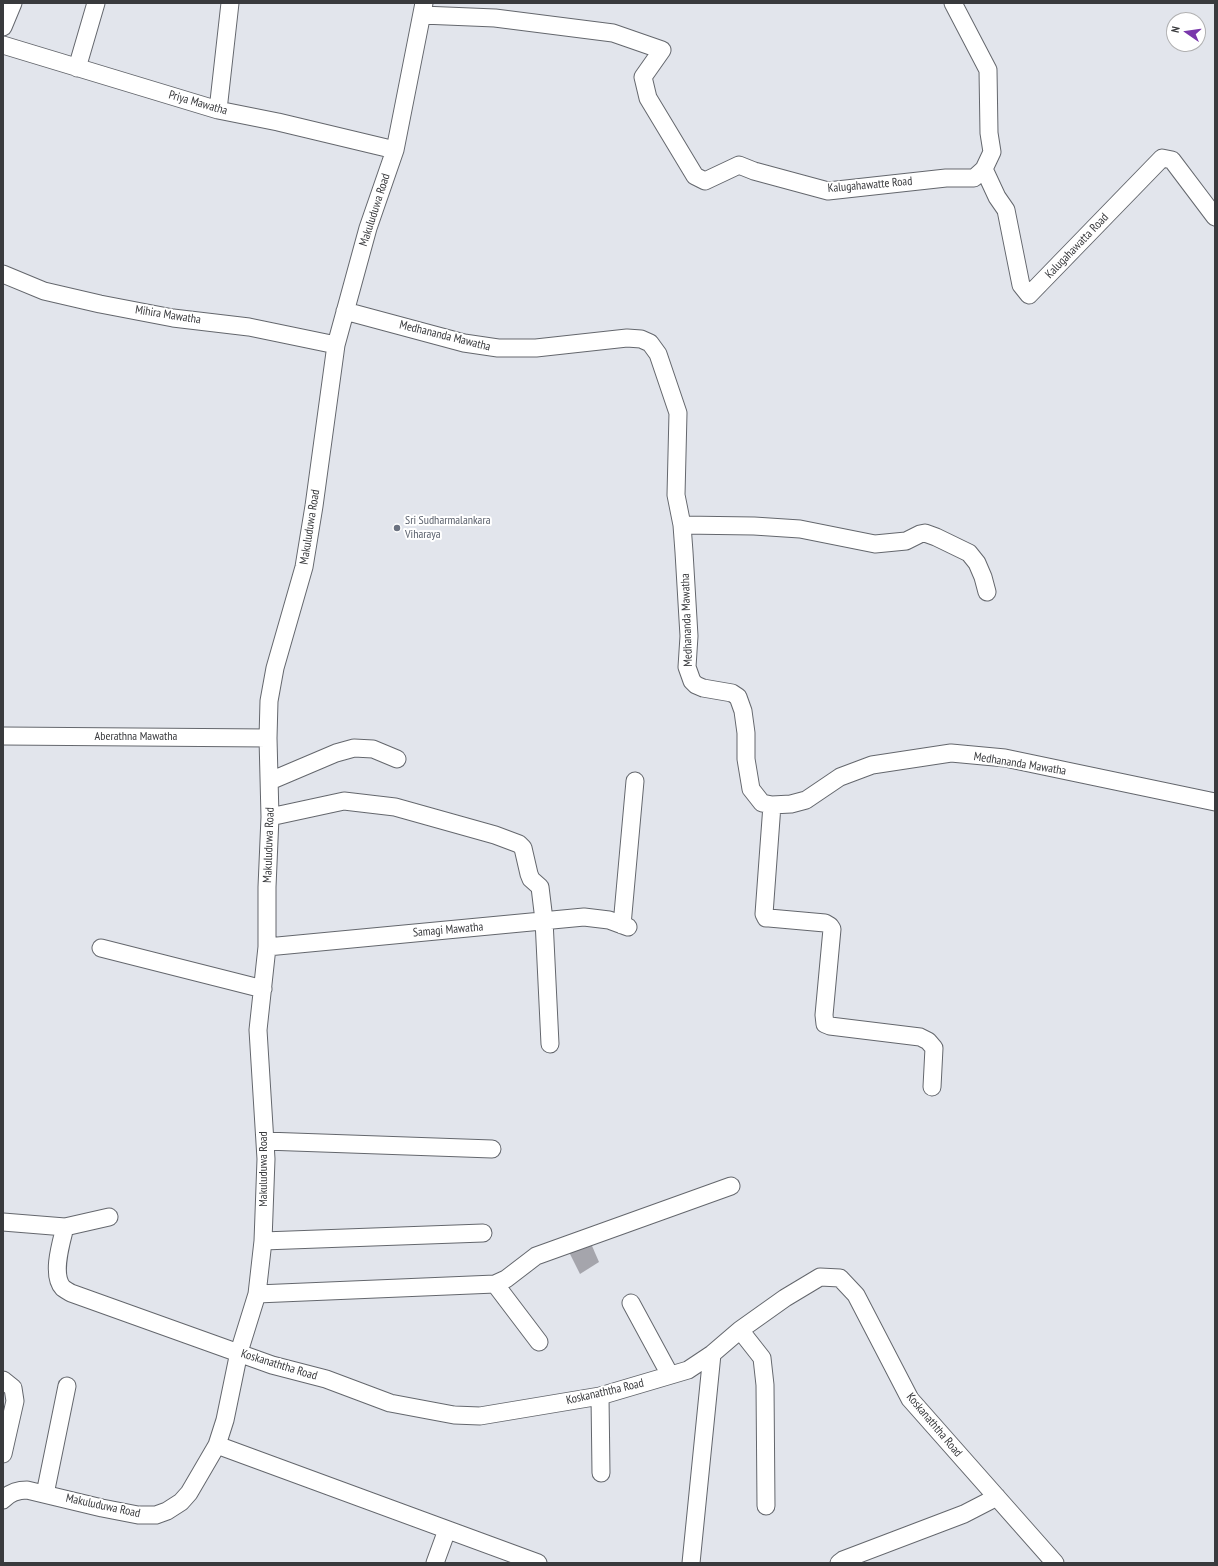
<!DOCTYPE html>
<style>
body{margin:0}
#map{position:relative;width:1218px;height:1566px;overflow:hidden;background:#e2e5ec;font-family:"PT Sans Narrow",sans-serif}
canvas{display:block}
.frame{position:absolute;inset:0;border:4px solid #393a3d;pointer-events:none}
.north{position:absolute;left:1166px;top:12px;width:40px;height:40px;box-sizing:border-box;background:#fff;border:1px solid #b0b0b1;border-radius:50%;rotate:283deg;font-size:11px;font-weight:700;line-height:16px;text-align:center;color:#393a3d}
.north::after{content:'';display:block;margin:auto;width:14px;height:18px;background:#7937ab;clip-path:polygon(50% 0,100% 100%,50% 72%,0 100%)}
</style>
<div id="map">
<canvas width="1218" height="1566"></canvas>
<div class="frame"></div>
<div class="north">N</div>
</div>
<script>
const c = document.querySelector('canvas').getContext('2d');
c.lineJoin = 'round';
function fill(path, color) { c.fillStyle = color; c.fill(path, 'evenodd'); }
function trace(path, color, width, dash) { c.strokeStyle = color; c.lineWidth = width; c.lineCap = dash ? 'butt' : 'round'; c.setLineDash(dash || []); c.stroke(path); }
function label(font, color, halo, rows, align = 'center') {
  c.font = font + ' "PT Sans Narrow",sans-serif'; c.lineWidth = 4; c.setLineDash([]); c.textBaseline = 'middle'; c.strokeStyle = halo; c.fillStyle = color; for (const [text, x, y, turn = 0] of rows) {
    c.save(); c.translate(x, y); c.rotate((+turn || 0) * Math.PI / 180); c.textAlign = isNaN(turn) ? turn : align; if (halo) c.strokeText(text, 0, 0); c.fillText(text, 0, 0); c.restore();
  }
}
const building = new Path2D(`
 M589 1239 599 1262 580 1274 569 1252Z`);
const minor = new Path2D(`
 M422 15 495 18 613 33 662 50 643 77 648 98 695 176 705 181 739 165 754 171 828 191 946 178H974L984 169 992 152 989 133 988 70 953 3
 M3 27 13 3
 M3 45 218 110 278 122 395 150
 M77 68 96 3
 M218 110 230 3
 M984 169 997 197 1006 210 1021 285 1029 295 1162 158 1172 160 1215 217
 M3 274 44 291 100 304 173 318 249 327 336 345
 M345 311 464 343 498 348H536L627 338 641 339 650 343 658 354 678 413 676 495 682 525 684 552 689 636 687 667 692 681 696 685 703 688 732 693 738 697 743 711 746 733V759L751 789 762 803 772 805 791 804 806 800 840 777 872 765 951 753 1005 758 1215 802
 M682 525 754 526 800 529 875 544 906 541 920 534 925 533 936 537 969 553 977 563 983 577 987 592
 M3 736 268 738
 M270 781 336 753 354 748 373 749 397 759
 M772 805 764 914 766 918H769L825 923 830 926 832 929 824 1015 825 1024 830 1026 920 1037 928 1041 934 1048 932 1087
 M270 817 344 801 395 807 495 835 519 844 523 848 529 874 531 879 540 887 544 920 550 1044
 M622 925 635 781
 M267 947 584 917 609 920 628 927
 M101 948 263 989
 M265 1141 492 1149
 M3 1222 65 1227 109 1217
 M65 1227C61 1243 51 1275 63 1288 66 1290 69 1292 71 1293L272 1365 326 1379 390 1403 454 1415 480 1416 600 1396 688 1370 712 1354 740 1330 785 1298 820 1277 840 1278 856 1295 910 1399 1055 1563
 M263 1241 483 1233
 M495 1284 539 1342
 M257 1294 495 1284 506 1279 536 1256 731 1186
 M631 1303 670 1375
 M740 1330 762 1358 765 1385 766 1506
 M3 1380 13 1388 15 1401 3 1454
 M600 1396 601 1473
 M217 1445 538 1563
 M45 1494 67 1386
 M3 1500C10 1492 18 1490 27 1490L102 1508 138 1515H156L167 1511 181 1502 189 1493 217 1445 225 1420 239 1352 257 1294 263 1241 266 1159 258 1030 267 947V887L270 817 268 738 269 701 275 668 304 567 314 506 336 345 368 228 395 150 424 3
 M435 1563 447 1530
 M691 1563 712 1354
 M839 1563 843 1560 964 1514 997 1497`);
const markers = [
 [397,528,4,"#6b7280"]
];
const streetNames = [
 ["Priya Mawatha",198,103,16],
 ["Kalugahawatte Road",870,185,-5],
 ["Makuluduwa Road",375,210,-72],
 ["Kalugahawatta Road",1077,246,-46],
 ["Mihira Mawatha",168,315,9],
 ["Medhananda Mawatha",445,336,14],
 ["Makuluduwa Road",310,527,-81],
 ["Medhananda Mawatha",687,620,-92],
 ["Aberathna Mawatha",136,737],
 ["Medhananda Mawatha",1020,764,9],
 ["Makuluduwa Road",269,845,-88],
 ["Samagi Mawatha",448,930,-5],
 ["Makuluduwa Road",264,1169,-90],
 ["Koskanaththa Road",279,1365,17],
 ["Koskanaththa Road",605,1392,-13],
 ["Koskanaththa Road",934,1425,50],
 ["Makuluduwa Road",103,1506,12]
];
const worshipNames = [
 ["Sri Sudharmalankara",405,521],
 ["Viharaya",405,535]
];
fill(building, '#a5a5ac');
trace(minor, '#64676d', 19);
trace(minor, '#fff', 17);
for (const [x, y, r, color] of markers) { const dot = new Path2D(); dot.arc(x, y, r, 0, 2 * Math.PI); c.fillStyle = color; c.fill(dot); trace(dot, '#fff', 1.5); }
label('12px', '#393a3d', '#fff', streetNames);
label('12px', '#5b616d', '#fff', worshipNames, 'left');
</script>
